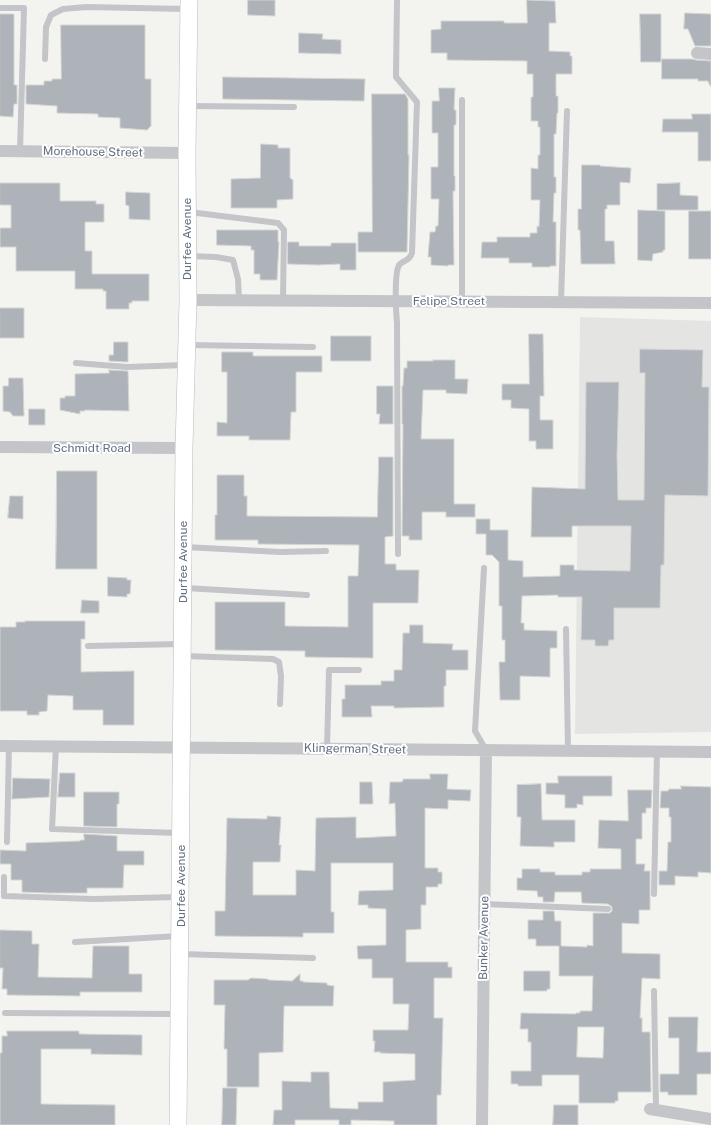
<!DOCTYPE html>
<style>
body{margin:0}
canvas{display:block;background:#f3f4ef}
</style>
<canvas width="711" height="1125"></canvas>
<script>
const c = document.querySelector('canvas').getContext('2d');
c.lineJoin = 'round';
function fill(path, color) { c.fillStyle = color; c.fill(path, 'evenodd'); }
function trace(path, color, width, dash) { c.strokeStyle = color; c.lineWidth = width; c.lineCap = dash ? 'butt' : 'round'; c.setLineDash(dash || []); c.stroke(path); }
function label(font, color, halo, rows, align = 'center') {
  c.font = font + ' "Public Sans",sans-serif'; c.lineWidth = 4; c.setLineDash([]); c.textBaseline = 'middle'; c.strokeStyle = halo; c.fillStyle = color; for (const [text, x, y, turn = 0] of rows) {
    c.save(); c.translate(x, y); c.rotate((+turn || 0) * Math.PI / 180); c.textAlign = isNaN(turn) ? turn : align; if (halo) c.strokeText(text, 0, 0); c.fillText(text, 0, 0); c.restore();
  }
}
const built = new Path2D(`
 M580 317 711 321V732L575 734Z`);
const building = new Path2D(`
 M248 0H275V16L248 15Z
 M527 0 555 1 556 23H549V51L570 52V56H572V74H556V96H558V113H557L556 134H554V177H556V193H554L553 222H556V266H550V267H532V263H509V258H481L482 242H497V237H530V233H537V226L539 227 540 200H531V168L538 169V155H540V127H538V121H531V97H533V74H527V61L447 60V53H431V30L441 29V21H504V23H527Z
 M685 13 711 14V46H695L688 29H684Z
 M0 14H14V85H17V104H14L13 117 0 116Z
 M640 14H661V62H641Z
 M61 25H145V79H151V126L147 130 120 128V118L98 117V114L57 113V106L26 104V85H44V81H52V79H61Z
 M299 33 323 34 322 39 341 40V54L299 53Z
 M662 59H692L696 60 711 61V86H710L708 81H698V79H662Z
 M223 77 365 79 364 101 223 99Z
 M439 88H455L454 110H456V125H454V176H455V191H453L454 265H448V266L431 265V257H428L430 232H435L436 226H438L439 199H431V167H438V133H432V101H439Z
 M372 94H405L408 99V155H409L407 252H358V232H372Z
 M692 114H711V161H698V132H662L663 119H692Z
 M261 144 278 145V148H290V178L293 180V199L277 200V208H231V179L260 178Z
 M582 165H600V166L631 168 630 183 620 182V205H607V209H605V241H614L615 264H581L580 230H578V209H581Z
 M0 183H60V201H96V204H104V222H85V251H92V274H149V301H132V303H129V309H106V291H103V289H75V271H16V247H0V228H11V205H0Z
 M680 183V195L698 196V210H657V184Z
 M126 192 150 193V220L129 219V206L126 205Z
 M638 210 665 211V250H663V252L653 254 652 261 638 260Z
 M689 211H711V259H689Z
 M217 230H278V242H279L277 280H260V274H254V250H251V246L217 245Z
 M288 242H299V246H331V243H356V270H340V264L318 265 288 264Z
 M0 308H24V338H0Z
 M529 334H543L544 396H540V420H553V449H536V441H529V409L511 408V400H502V384H529Z
 M331 336H371V361H331Z
 M114 342H128V362L109 361V355H113Z
 M640 349 703 350 702 387H709L708 496 665 495 664 565H661L660 608H614V640H609L608 646H595V640H581L582 597H558V595L522 596 521 623H524V630L557 631V648H550V677L520 676V700H500L499 662H505V640H502V606H499V562L492 555H486V534H476V519H490V530H508V560L523 561V577L560 576V565H574V570L630 571 631 526H572V537H531L532 487 585 489 586 382H619L617 456 618 500H644L645 373H640Z
 M222 352H253V356H322V372H296V412H291L290 440H249V436H217V422L227 423V372H222Z
 M433 360H455V379H468L467 394 446 393V390H423L421 439H454V504H475V517H446V512H422V540H409V536H402L403 424H402V386H403L404 368H407V361H433Z
 M109 370 128 371 129 411 85 410V411H80V414L60 410V398H65V396H75V374L109 373Z
 M9 378H23L24 416H13L10 412 3 411V386H8Z
 M377 386H393V424H379L380 414H377Z
 M29 409H45V425H29Z
 M379 457H393V536L385 537V564H396V570H419L418 603H373V658L305 657V651L215 650V602H285V626L348 627V576H358L359 545 258 544V540H215V515H217V475H244V496H247V516L377 517Z
 M57 471H97V569H56Z
 M10 496H23V519L8 518Z
 M108 577 127 578V580H131L130 594H127V597L108 596Z
 M82 600 99 601V613H81Z
 M25 621H85V639H81V672L134 671V725H103V710H73V696L48 695 47 711 39 712V715H27V711H0V627H16V622H25Z
 M410 625H423V643L453 644 452 650H468V670H446V686H444V707L394 708V706H371L372 717H342V699H345V685H381V681H394V670H402L403 633H409Z
 M60 773H75V797H58Z
 M430 774H448L447 789 471 790 470 801 448 800V809L425 808V868H438V872H442V884H438V887H426V905H421V929L406 930V962H448V967H452V978H434V1018H443L441 1095H437V1125H394V1121L351 1120V1125H339V1120H295V1125H273L274 1110H282V1081L311 1082V1072H329L330 1108 358 1109V1102H383V1082L415 1080V1054L380 1053 381 1052H374L375 1041H373V1030H408L409 1004H393V978H372V959H358L357 946 386 945V909L368 908V905H358L359 891 393 890V863H331V912H334V933H303V937L215 936V911H225L227 818 267 819V816L281 817 279 845H281L280 862H253V895H296V870L315 871 316 818 356 817V838L396 836 395 803 389 804 390 782H401L403 781V779H430Z
 M558 776H612V796H583V805L577 804V808H565V795L546 794V783H558Z
 M13 778 50 779 49 797 12 799Z
 M360 782H372L373 804H360Z
 M541 784 542 820H575V842H554V847L520 846 521 817H517V785Z
 M681 786 711 787V873L698 872V877L675 876V885H659V871H667L668 842H671V817H669V808H660L661 791H668L669 789H681Z
 M628 790H652L651 808H646V813H642V839H636V864H645L644 871H650V910H639V924L622 923V953L660 954V979L642 978 640 1018H642V1032H650L651 1092H618V1101H615V1103H579V1075H542V1086H518V1084H511V1071H531V1042H528V1029H520L521 1013 576 1014V1013H580V1011H592L593 976H559V946H536V939H528V920H543V911H554L555 921H561V946L587 947V945L593 946V913H610L612 911V907L608 904 582 903 581 892H555L554 902H543V897H538L537 891 517 890V878H522V869H540V872H555V875H582V872H590V869H621V849L598 848 599 820 628 821ZM578 1027H604L603 1058 577 1057Z
 M84 792H119V804H117V827L84 826Z
 M84 834 117 836V851H144V865H124L123 888H87V893H49L22 892V880H11V864H0V850L26 851V843L80 841 81 840H84Z
 M0 930 32 931V944H39L38 977 92 978 93 946H129V974H142V992H80V996L7 995V989H2L3 968H0Z
 M524 971H550V989H547V991H524Z
 M300 974V981H303V982L327 983V985L334 986 333 1006H284L283 1052 259 1053V1087H227V1049H224L225 1005H214V980H248L251 978 267 979 269 980 292 981Z
 M669 1017H698L697 1052H711V1074H697V1095H668V1092H660V1074H679V1038H669Z
 M7 1031H79V1034L142 1035V1055L91 1054V1049H41V1104L115 1105V1125H0V1053H2V1036H7Z
 M223 1088H237L236 1125H222Z
 M554 1105H578V1125H553Z`);
const lane = new Path2D(`
 M397 0 396 77 417 102 412 253C409 262 404 259 399 265 394 274 396 312 397 323L398 554
 M0 8H24L20 151
 M45 59 46 27 51 15 63 9 86 7 187 9
 M189 106 294 107
 M189 212 278 223 284 230 283 300
 M189 256 216 257 233 260 238 279 239 300
 M462 302V100
 M561 302 567 111
 M188 345 313 347
 M76 363 127 367 185 365
 M185 547 280 552 326 551
 M484 568 475 731 486 750
 M185 588 307 595
 M566 629 568 751
 M88 646 181 644
 M184 656 273 659 279 662 281 676 280 704
 M56 746 52 829 179 833
 M327 749 329 670H359
 M7 842 9 746
 M4 877V896L94 899 179 897
 M654 894 657 751
 M484 904 608 909
 M75 942 179 936
 M180 954 313 958
 M654 991 656 1110
 M5 1013 178 1014`);
const street = new Path2D(`
 M697 53 711 54
 M0 151 187 153
 M188 300 711 303
 M0 447 184 448
 M0 746 711 752
 M650 1109 711 1119
 M482 1125 486 750`);
const secondary = new Path2D(`
 M178 1125 184 448 188 300 187 153 189 0`);
const streetNames = [
 ["Morehouse Street",93,152,1],
 ["Durfee Avenue",187,239,-90],
 ["Felipe Street",449,301],
 ["Schmidt Road",92,448],
 ["Durfee Avenue",183,562,-90],
 ["Klingerman Street",355,749,1],
 ["Durfee Avenue",181,886,-90],
 ["Bunker Avenue",484,938,-89]
];
fill(built, '#e4e4e3');
fill(building, '#aeb3ba');
trace(building, '#d4d5d2', 1);
trace(secondary, '#b7babf', 18);
trace(lane, '#c3c5c9', 6);
trace(street, '#c3c5c9', 12);
trace(secondary, '#fff', 17);
label('12px', '#616f82', '#fff', streetNames);
</script>
